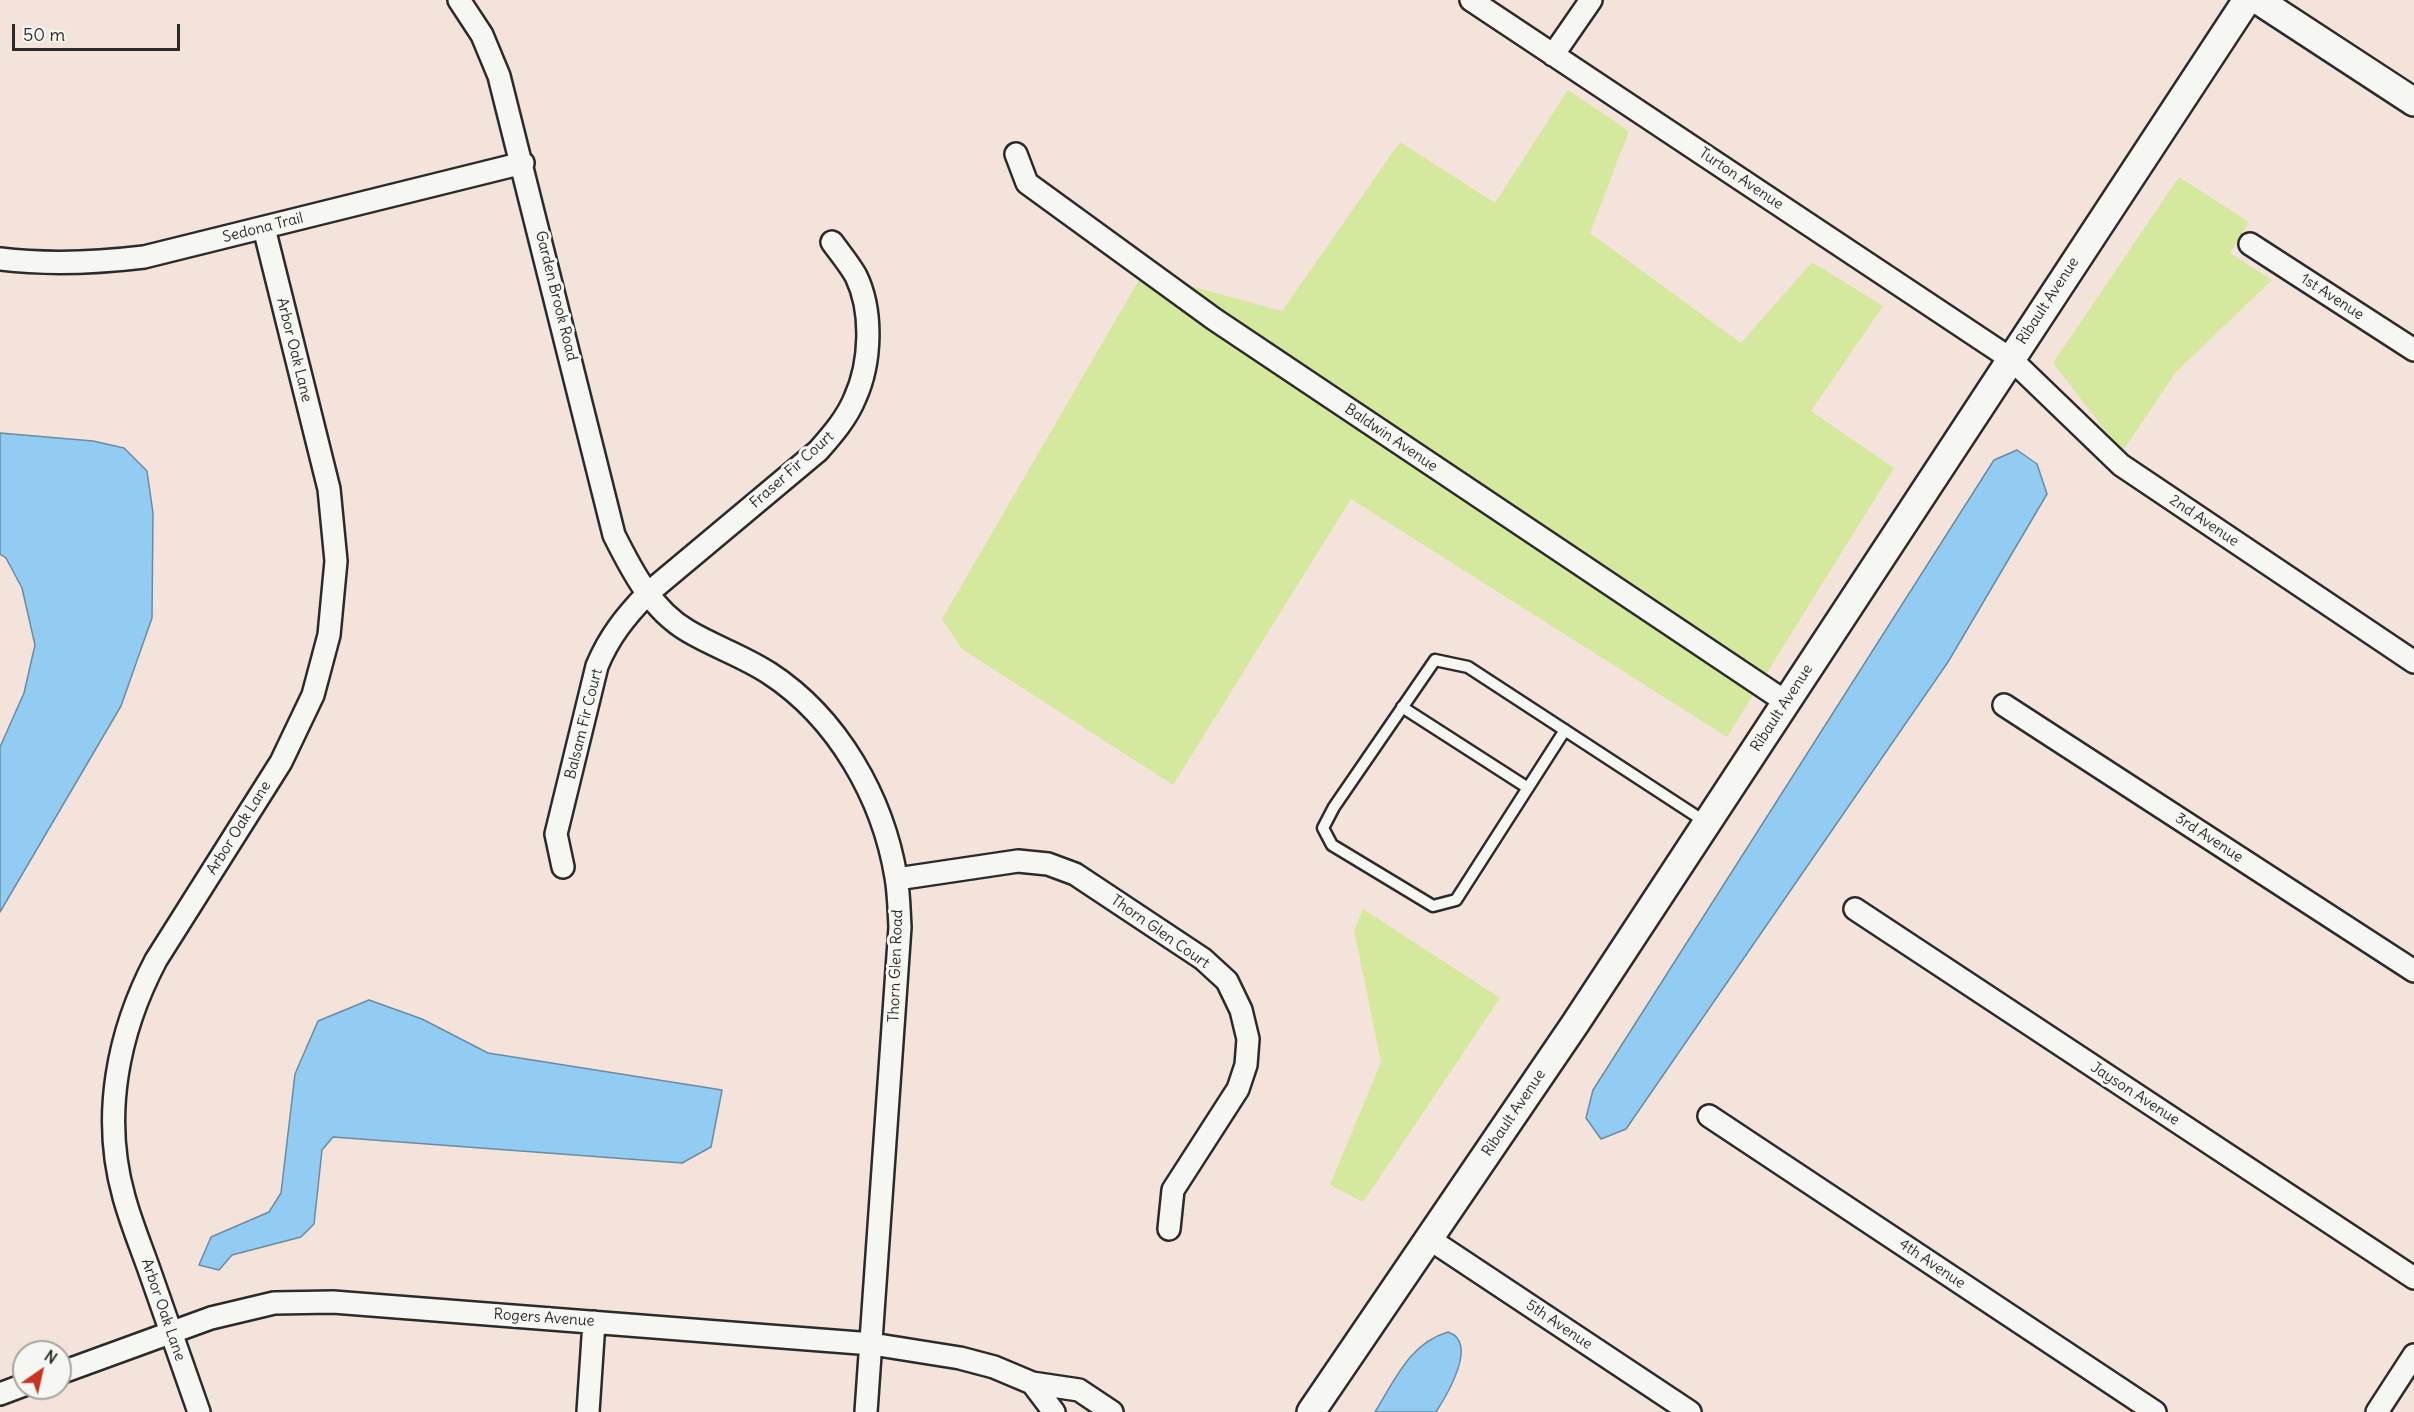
<!DOCTYPE html>
<style>
body{margin:0}
#map{position:relative;width:2414px;height:1412px;overflow:hidden;background:#f4e3db;font-family:Delius,sans-serif}
canvas{display:block}
.north{position:absolute;left:12px;top:1340px;width:60px;height:60px;box-sizing:border-box;background:#f6f6f2;border:2px solid #a5a5a2;border-radius:50%;rotate:34deg;font-size:16px;font-weight:700;line-height:24px;text-align:center;color:#2b2b2b}
.north::after{content:'';display:block;margin:auto;width:21px;height:27px;background:#c8321e;clip-path:polygon(50% 0,100% 100%,50% 72%,0 100%)}
.scale{position:absolute;left:12px;top:24px;width:168px;height:27px;box-sizing:border-box;border:3px solid #2b2b2b;border-top:0;padding-left:8px;font-size:18px;line-height:21px;white-space:nowrap;color:#2b2b2b;-webkit-text-stroke:4px #f6f6f2;paint-order:stroke}
</style>
<div id="map">
<canvas width="2414" height="1412"></canvas>
<div class="north">N</div>
<div class="scale">50 m</div>
</div>
<script>
const c = document.querySelector('canvas').getContext('2d');
c.lineJoin = 'round';
function fill(path, color) { c.fillStyle = color; c.fill(path, 'evenodd'); }
function trace(path, color, width, dash) { c.strokeStyle = color; c.lineWidth = width; c.lineCap = dash ? 'butt' : 'round'; c.setLineDash(dash || []); c.stroke(path); }
function label(font, color, halo, rows, align = 'center') {
  c.font = font + ' Delius,sans-serif'; c.lineWidth = 6; c.setLineDash([]); c.textBaseline = 'middle'; c.strokeStyle = halo; c.fillStyle = color; for (const [text, x, y, turn = 0] of rows) {
    c.save(); c.translate(x, y); c.rotate((+turn || 0) * Math.PI / 180); c.textAlign = isNaN(turn) ? turn : align; if (halo) c.strokeText(text, 0, 0); c.fillText(text, 0, 0); c.restore();
  }
}
const green = new Path2D(`
 M1568 90 1629 131 1590 233 1741 343 1812 262 1883 306 1811 411 1894 468 1727 737 1351 499 1173 785 962 649 942 619 1143 273 1282 311 1400 142 1495 203Z
 M2179 177 2249 222 2230 253 2272 280 2176 372 2122 452 2053 363Z
 M1363 909 1500 998 1363 1202 1330 1185 1381 1062 1354 930Z`);
const water = new Path2D(`
 M0 433 93 441 124 448 147 471 153 513 152 618 121 706 0 912V747L24 693 35 645 22 588 6 558 0 554Z
 M2017 450 2037 464 2047 494 1948 662 1626 1129 1601 1139 1586 1118 1593 1090 1994 460Z
 M369 1000 422 1019 488 1053 722 1090 711 1147 682 1163 333 1137 322 1150 314 1224 301 1237 232 1255 219 1270 199 1265 211 1237 269 1212 281 1193 295 1074 318 1021Z
 M1448 1332C1479 1342 1447 1395 1436 1412H1375C1395 1380 1410 1343 1448 1332Z`);
const service = new Path2D(`
 M1402 707 1528 788
 M1565 730 1456 900 1433 906 1332 845 1323 828 1334 807 1435 660 1468 667 1707 823`);
const minor = new Path2D(`
 M459 0 482 35 499 76 614 535C632 571 652 610 688 631 715 647 743 656 769 673 838 718 883 798 896 877 899 894 899 911 900 927L866 1412
 M1471 0 2011 359 2121 465 2414 662
 M1553 55 1591 0
 M1016 154 1027 183 1214 319 1786 702
 M2250 244 2414 350
 M0 259C49 265 94 263 144 257L523 163
 M2004 705 2414 971
 M563 867 556 834 597 666C609 637 625 617 647 594L818 451C832 435 847 418 855 398 871 363 873 311 856 276 850 265 840 253 832 242
 M897 879 1018 861 1048 864 1075 874 1203 959 1227 981 1241 1010 1248 1039 1246 1065 1238 1089 1173 1190 1169 1229
 M1855 909 2414 1278
 M1709 1116 2155 1412
 M1428 1238 1690 1412
 M60 1373 211 1318 274 1303 333 1302 872 1344 960 1358 994 1367 1032 1383 1079 1390 1112 1412
 M1032 1383 1054 1412
 M0 1394 24 1385
 M199 1412C183 1366 167 1321 151 1275 142 1249 131 1223 124 1197 101 1116 118 1032 156 960L281 762 313 695 329 635 336 561 329 489 264 228
 M588 1412 594 1322
 M2377 1412 2414 1355`);
const tertiary = new Path2D(`
 M2258 0 2414 102
 M1311 1412 1575 1024 2247 0`);
const streetNames = [
 ["Turton Avenue",1741,179,34],
 ["Sedona Trail",263,228,-14],
 ["Garden Brook Road",556,296,76],
 ["1st Avenue",2332,297,33],
 ["Ribault Avenue",2048,301,-57],
 ["Arbor Oak Lane",294,350,76],
 ["Baldwin Avenue",1391,438,34],
 ["Fraser Fir Court",792,470,-42],
 ["2nd Avenue",2204,521,34],
 ["Ribault Avenue",1782,708,-57],
 ["Balsam Fir Court",584,724,-76],
 ["Arbor Oak Lane",239,828,-58],
 ["3rd Avenue",2209,838,33],
 ["Thorn Glen Court",1160,932,35],
 ["Thorn Glen Road",896,966,-88],
 ["Jayson Avenue",2135,1094,33],
 ["Ribault Avenue",1514,1113,-56],
 ["4th Avenue",1932,1264,34],
 ["Arbor Oak Lane",163,1310,71],
 ["Rogers Avenue",544,1318,4],
 ["5th Avenue",1559,1325,34]
];
fill(green, '#d4e99d');
fill(water, '#93ccf2');
trace(water, '#698ca2', 1.5);
trace(service, '#2b2b2b', 15);
trace(minor, '#2b2b2b', 26);
trace(tertiary, '#2b2b2b', 32);
trace(service, '#f6f6f2', 10);
trace(minor, '#f6f6f2', 21);
trace(tertiary, '#f6f6f2', 27);
label('15px', '#2b2b2b', '#f6f6f2', streetNames);
</script>
